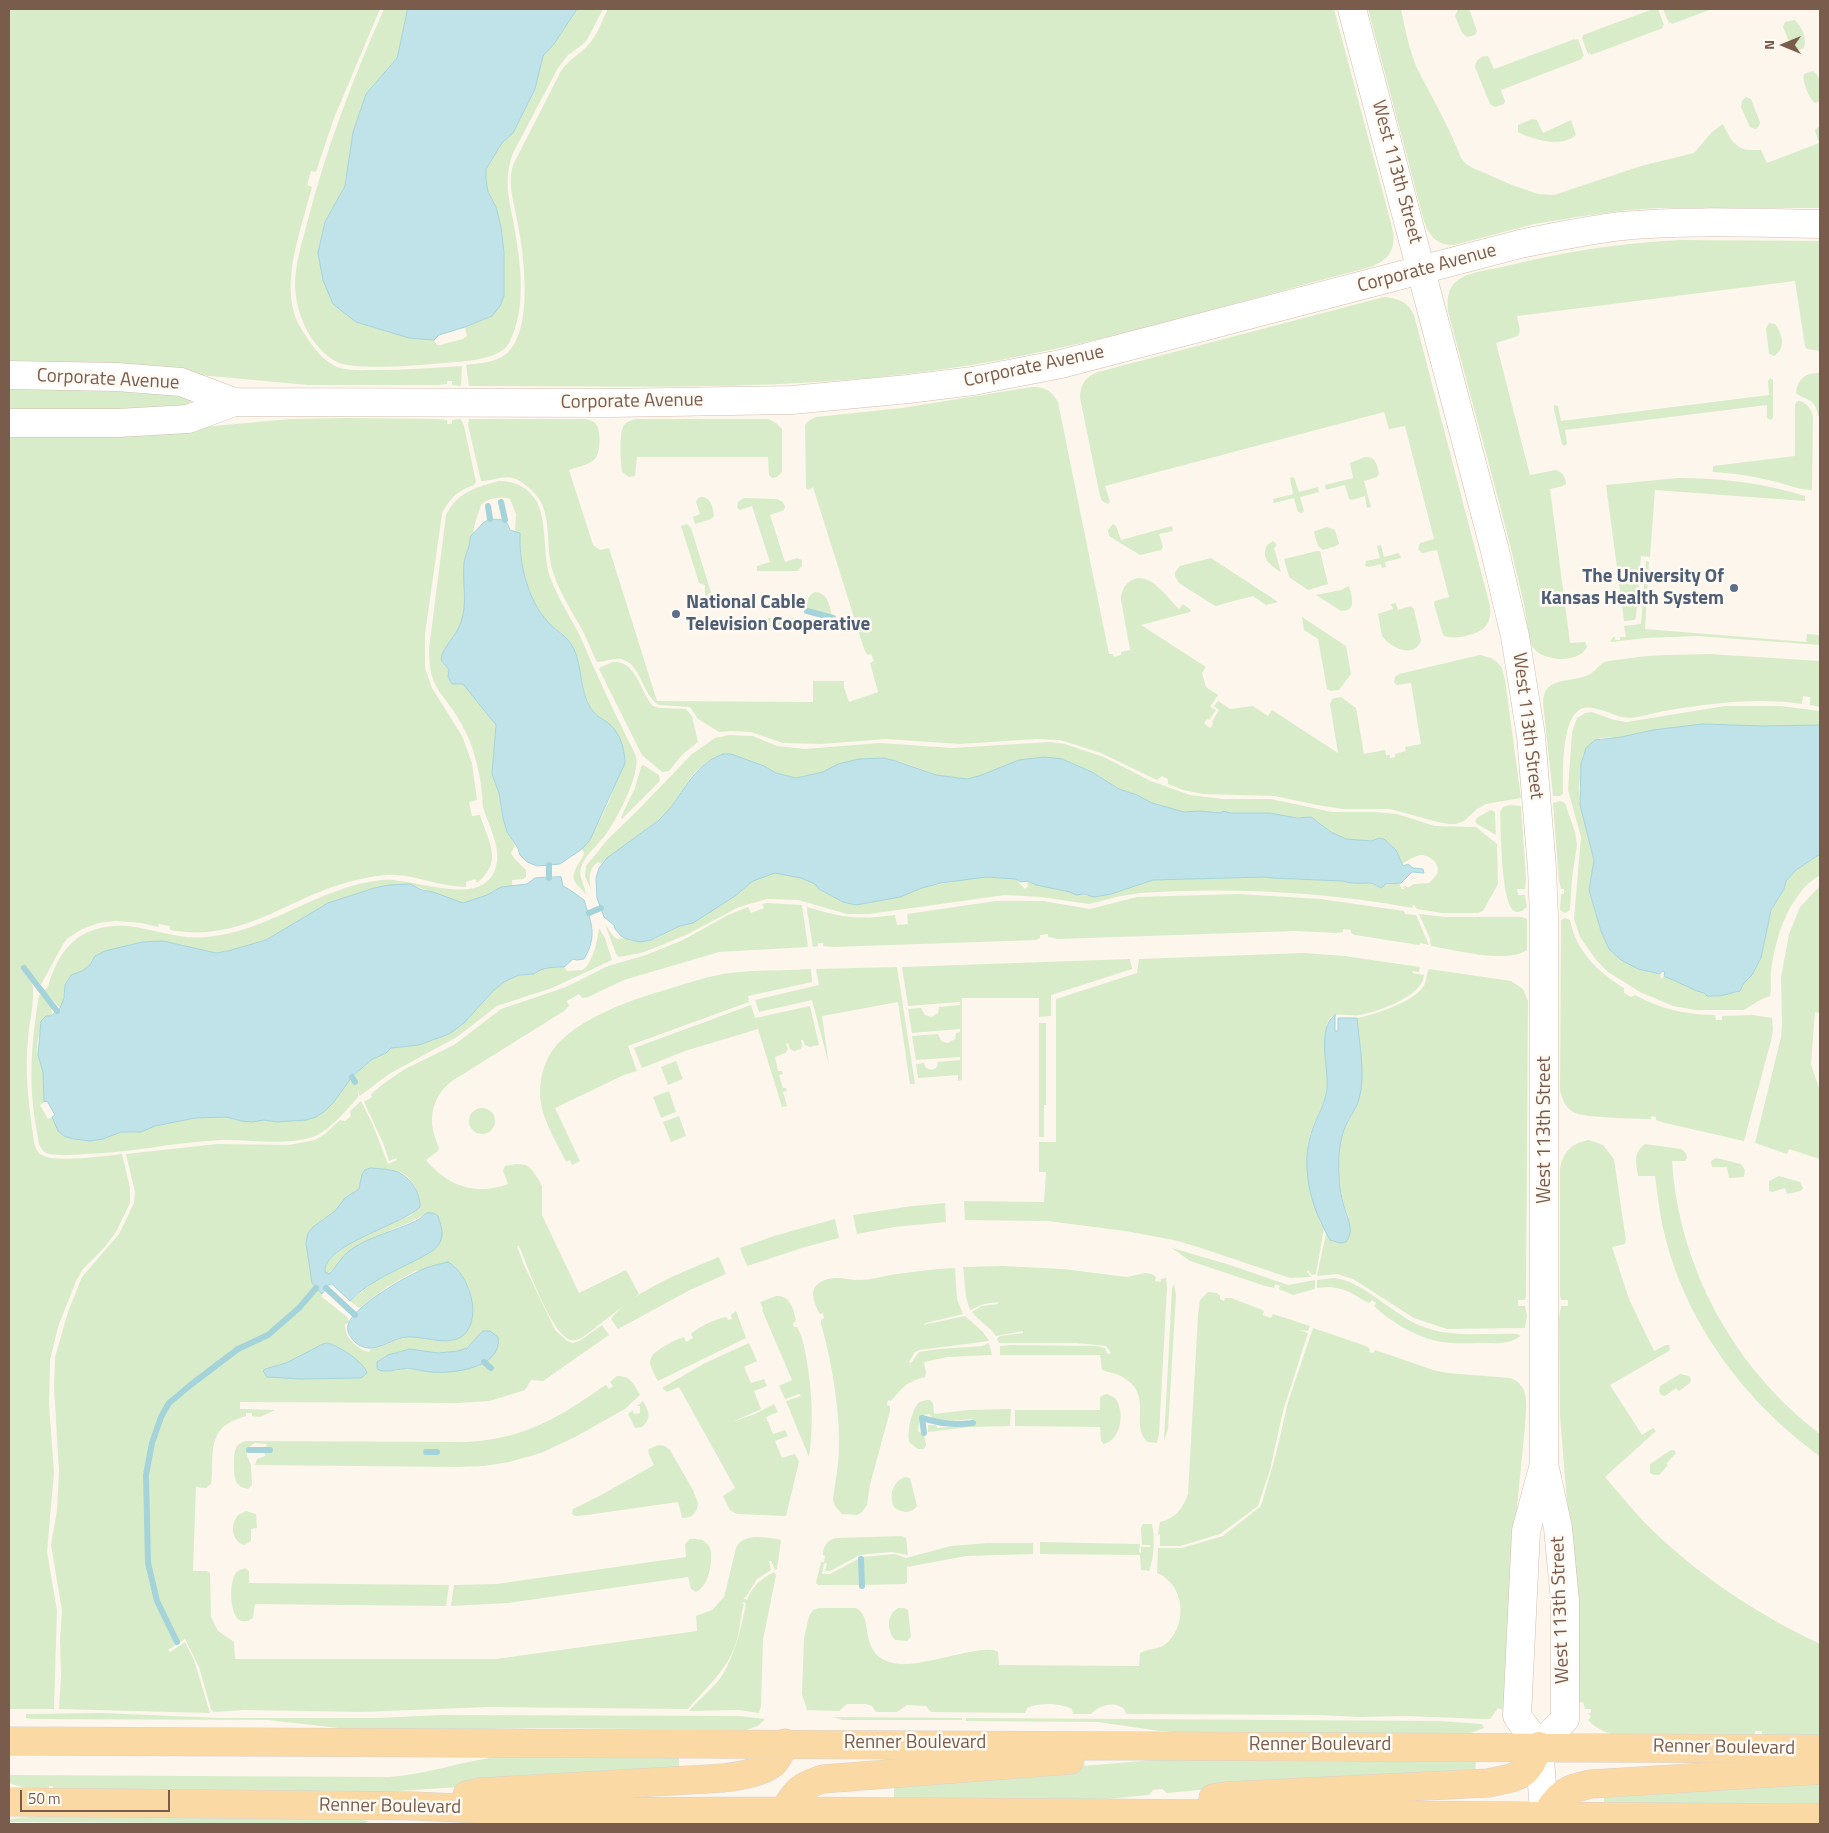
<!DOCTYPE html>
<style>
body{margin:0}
#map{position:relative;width:1829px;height:1833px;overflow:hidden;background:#fdf6ec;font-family:"Titillium Web",sans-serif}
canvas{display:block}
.frame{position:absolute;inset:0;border:10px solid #7a5c4d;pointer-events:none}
.north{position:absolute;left:1759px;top:20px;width:50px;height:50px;-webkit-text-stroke:4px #fffaf3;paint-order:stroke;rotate:270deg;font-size:14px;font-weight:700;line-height:20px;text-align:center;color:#7a5c4d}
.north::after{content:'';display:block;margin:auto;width:18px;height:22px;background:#7a5c4d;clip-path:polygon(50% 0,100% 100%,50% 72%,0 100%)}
.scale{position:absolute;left:20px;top:1790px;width:150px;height:22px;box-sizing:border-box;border:2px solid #7a5c4d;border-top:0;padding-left:6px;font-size:15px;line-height:18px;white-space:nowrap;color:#7a5c4d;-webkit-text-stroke:4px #fffaf3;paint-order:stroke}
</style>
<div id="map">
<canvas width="1829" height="1833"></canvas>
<div class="frame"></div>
<div class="north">N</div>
<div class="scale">50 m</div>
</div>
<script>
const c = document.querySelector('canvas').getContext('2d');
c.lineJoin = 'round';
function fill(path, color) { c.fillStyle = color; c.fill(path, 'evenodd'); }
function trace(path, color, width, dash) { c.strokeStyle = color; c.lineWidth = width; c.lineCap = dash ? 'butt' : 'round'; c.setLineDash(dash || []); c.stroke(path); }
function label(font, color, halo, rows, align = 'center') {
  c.font = font + ' "Titillium Web",sans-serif'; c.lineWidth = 5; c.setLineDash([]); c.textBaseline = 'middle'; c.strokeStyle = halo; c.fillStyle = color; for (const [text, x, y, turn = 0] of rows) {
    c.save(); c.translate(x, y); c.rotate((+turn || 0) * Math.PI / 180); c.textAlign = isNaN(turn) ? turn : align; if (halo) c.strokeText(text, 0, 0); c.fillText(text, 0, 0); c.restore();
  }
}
const green = new Path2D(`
 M9 9H380L334 118 316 172 311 171 307 185 312 187C302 227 280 281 297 321 300 328 305 334 309 341 316 351 327 364 340 368 350 371 363 370 374 370 403 370 432 368 462 366L461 386 452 385V381H447V384L438 385H308L124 368 9 364Z
 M384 9H408L397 58 366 94 353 132 345 186 325 222 319 253 323 280 356 322 409 338 434 340 437 345H440L463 339 467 336 465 327 492 316 504 252 501 227 496 207 488 192 486 180V169L502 143 513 133 535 89 543 56 554 44 577 9H603L587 40 582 45 568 55 558 68 513 153C504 179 508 194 513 220 520 259 528 306 509 343 500 362 451 362 432 364 413 366 352 370 337 362 311 348 296 315 295 286 295 264 302 243 307 223 326 149 353 78 384 9Z
 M608 9H1334L1392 227C1397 250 1389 261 1367 268 1227 304 1088 349 944 369 787 392 628 386 469 386L466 365C480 363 494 363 506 354 534 331 524 256 518 225 515 206 507 185 513 165L561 71C569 59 581 54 589 44 598 34 602 20 608 9Z
 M1368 9H1401C1405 28 1409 50 1417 68 1432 98 1449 126 1461 158L1466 164 1473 168 1512 185 1538 194 1554 195 1641 166 1694 153 1712 132 1723 124C1728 135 1734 148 1748 150 1753 150 1757 150 1761 150L1767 163 1819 143 1815 130 1820 126V208H1659L1628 210 1583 216 1534 224 1454 245C1438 246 1429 236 1424 221Z
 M1458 9H1469L1477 31 1475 35 1467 37 1462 33 1455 16Z
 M1653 9H1658L1664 25 1662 26 1663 28 1591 55 1590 53 1588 54 1582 38 1583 35Z
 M1663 9H1712L1672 24 1671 22 1669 23Z
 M1794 20C1802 25 1807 39 1804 48L1795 52 1792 49 1783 27 1785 22Z
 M1575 39V40L1578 39 1584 56 1582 57V59L1501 90 1505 101 1504 104 1495 107 1490 104 1475 67C1476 60 1480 56 1488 56L1494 69Z
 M1813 71C1823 78 1820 91 1820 101L1815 103C1809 98 1802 82 1804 74Z
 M1746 97 1751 99 1760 122 1759 126 1756 129 1750 127 1741 107 1742 101Z
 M1532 119 1537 120 1543 133 1571 120 1576 135C1562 148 1533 140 1518 132V125Z
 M1680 240 1820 241V351L1807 349 1805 346 1795 281 1517 316 1520 330 1518 336 1496 343 1530 475 1556 470C1562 472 1566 477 1566 484L1563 486 1550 489 1570 643 1585 642 1587 647C1580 663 1542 663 1532 646 1527 635 1527 620 1525 609 1521 590 1516 572 1512 553 1492 472 1469 392 1448 311 1447 300 1447 288 1458 280 1469 272 1488 270 1502 267 1561 252 1619 243 1680 240Z
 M1384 297C1398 298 1408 302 1414 315L1490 606C1491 614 1490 622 1484 628 1477 635 1451 641 1443 635L1434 604 1435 601 1449 597 1437 550 1422 553 1418 549 1420 543 1434 539 1405 426 1389 429 1384 412 1105 486 1110 502 1108 504 1102 501 1100 496 1080 398C1080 385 1085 377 1098 372Z
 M1769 323 1775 324C1783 334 1786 349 1774 356L1769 354 1766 329Z
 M1820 373V416H1818C1816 397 1805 401 1796 393 1798 378 1806 373 1820 373Z
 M1770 378 1773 380V418L1771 420 1767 418V405L1565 430 1567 444 1564 446 1562 444 1554 410V405L1558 406 1561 421 1769 395 1768 381Z
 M1032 387C1044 386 1052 391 1058 402L1109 654H1113L1114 657 1121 655V652L1130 650 1121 600C1121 592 1124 584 1132 580 1149 570 1168 598 1179 609L1183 604 1191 610 1190 612 1141 625 1206 667 1202 673 1206 687 1218 695 1210 707 1216 710 1209 720 1207 719 1204 723 1210 728 1213 724 1212 722 1219 710 1214 706 1218 701 1230 709 1253 706 1268 716 1272 710 1338 753 1330 704 1332 699 1341 697 1356 708 1364 754 1385 750 1386 755H1390V758L1395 757V754L1406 751 1405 747 1421 744 1411 683 1397 685 1394 683 1395 677 1399 674 1480 655 1491 658 1497 662 1502 668 1505 680 1521 798 1486 804 1477 809 1464 821 1456 824H1449L1438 822 1390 809H1343L1317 805 1275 796 1203 794 1183 790 1168 784V779L1162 776 1157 780 1101 753 1060 740 1036 739 960 744 886 739 821 744 783 743 751 732 731 731 719 732 698 719 690 707 659 705C642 696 642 664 621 659 613 658 605 662 597 662 591 650 586 636 579 624 569 607 559 591 553 572 546 550 551 526 542 504 538 495 527 485 518 480 506 473 493 481 481 481L468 425 469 419H585C589 420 593 420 596 424 601 431 601 452 595 459 589 465 577 467 569 470L593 545 600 550 609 548 657 701 813 702V681H844V687L849 702 878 692 870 663 874 661 871 654 867 655 863 646 813 487 809 490 806 488 805 425 810 420 816 417 902 408Z
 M9 388 115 389 185 396 192 399 190 405 114 412 9 413Z
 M1798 401C1806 401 1811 409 1813 416L1812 490C1799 490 1786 484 1773 481 1753 476 1733 473 1713 472V466L1795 456V404Z
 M348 418 438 419 447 420V424H452V420L461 419 464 426 476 482 474 485C457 491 450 498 442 514L425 634V668L432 688 462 736 472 763 477 800 469 802 472 816 480 815C488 842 504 861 477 883L475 879 466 882V887C442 887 419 876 395 875 384 874 372 877 361 879 291 893 247 944 170 930V926L159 924 158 927 141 923 115 921 99 923 82 929 68 938 63 944 41 985 26 966 22 968C26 974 33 982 33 988 34 1006 29 1023 28 1040 25 1070 28 1098 32 1128 34 1137 33 1150 42 1155 55 1163 105 1156 122 1154L130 1188V1203L116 1232 104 1248 83 1269 76 1281 58 1327 50 1360 49 1405 54 1472 47 1552 57 1610 54 1709H9V437L149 432 290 419Z
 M768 419 776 423 782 429V472L777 477 772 478 769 475 768 457H637L635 476 629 477 622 472C621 462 618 431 625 424 628 421 632 420 636 419Z
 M1365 457C1376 457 1377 464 1379 473L1377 477 1364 481 1371 507 1367 508 1365 496 1352 500 1349 499 1345 485 1326 490 1325 485 1353 478 1350 463Z
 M1293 477 1295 480 1299 492 1318 487 1319 492 1300 497 1304 511 1302 513 1298 512 1294 498 1274 503 1273 499 1293 494 1290 478Z
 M1678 478C1722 478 1763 483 1805 496V501L1655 490 1650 557 1641 556 1636 617 1635 620 1624 621 1606 485Z
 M499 481C514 481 526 486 535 499 548 518 542 554 550 577 558 599 571 618 581 638 586 649 590 660 595 670 608 699 622 728 636 756 640 775 619 815 608 831 601 843 587 852 582 865 577 876 585 884 586 895 583 890 577 886 575 882 570 872 581 862 584 854L582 849C592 837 614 796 616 780 618 769 609 735 607 723 579 709 585 674 574 649 569 636 557 632 548 622 527 599 519 563 520 533L515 531 516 514 510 499C501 496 487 498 481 505 479 513 472 528 474 534L470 537C471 546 465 554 464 563 462 584 470 606 460 626 454 638 444 648 441 660L449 671 448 677 457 684H463L496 725 492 774 499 793 503 818 507 826V832L515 845 511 853 514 858 526 870V877L523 879 512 880V886L501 887 487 895 463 903 418 887 400 884 374 888 329 903 266 940 228 951 216 953 163 941 142 942 130 945 95 956 90 965 82 971 71 976 65 985 64 998 60 1008 44 990 48 987C50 977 54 970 58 961 73 934 97 924 128 926 154 929 180 940 206 937 269 932 318 887 381 880 414 876 490 914 497 861 499 844 489 826 484 810 482 805 483 801 482 795 481 779 477 763 472 747 469 737 459 719 453 710 447 701 439 693 434 682 430 672 429 660 429 649L446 515C457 492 477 487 499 481Z
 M701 497C711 497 713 507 714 516L711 519 695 524 693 517 700 514 696 502 698 498Z
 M744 498 777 499 783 502 785 507 784 510 770 515 785 562 797 558 802 560V566L797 571H757V566L770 562 752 506 740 510 737 508 738 502Z
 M687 524 691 528 714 602H711L705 595V585L699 583 681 526Z
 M1113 524 1116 526 1121 540 1172 526 1173 531 1159 534 1163 547 1161 550 1140 555 1109 536 1108 530Z
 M1327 527 1335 530 1339 544 1336 546 1323 550 1318 546 1314 532 1315 531Z
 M1273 541 1277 545 1274 548 1281 572C1271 566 1260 558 1267 545Z
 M1381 545 1384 557 1399 553 1401 558 1385 562 1386 567 1382 568 1381 564 1369 567 1365 566 1366 561 1380 558 1377 546Z
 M1317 551H1320L1328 584 1308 590 1289 577 1284 559Z
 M1211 558 1278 602 1266 605 1253 596 1215 606 1179 583 1175 576V572L1180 566Z
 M1646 561 1649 562 1645 629 1806 642 1807 634 1820 635V645L1697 636 1646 638 1610 642 1613 637H1615V640H1620V637H1626L1624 626 1641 624Z
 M1349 586C1352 597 1357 611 1341 611L1316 595 1341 590Z
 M815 592C828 593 829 605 832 615L807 609C807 601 807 596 815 592Z
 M1396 603 1398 610 1411 606 1414 609 1421 641C1413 659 1391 648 1382 636L1378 614 1393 609 1391 604Z
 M1302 617 1346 646 1351 674 1339 690 1331 691 1327 689 1318 639 1304 630Z
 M735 618H796V627H748L747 624 736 621Z
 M1709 654 1820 661V707L1810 705V697L1803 696 1802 704C1756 697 1709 704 1664 711 1653 713 1642 717 1631 718 1615 719 1593 701 1579 710 1561 722 1563 774 1563 794L1560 796H1553L1543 703C1543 678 1567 682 1583 677 1595 674 1599 664 1605 662 1611 660 1618 660 1624 659 1652 654 1681 655 1709 654Z
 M613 662C637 660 640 693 653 706L660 708 686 709 692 716 698 742 682 755 669 771 662 772 642 755 599 669 601 667Z
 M1725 706H1780L1820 711V725L1765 726 1703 724 1653 730 1621 737 1600 738 1583 754 1579 787 1580 805 1594 860 1589 890 1601 931 1638 969 1660 974 1661 979 1664 976 1697 991 1704 993 1707 996 1736 993 1743 987 1744 983 1752 975 1761 958 1771 910 1784 889 1786 881 1796 870 1820 854V875C1789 893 1775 938 1771 972 1770 980 1772 988 1770 996L1760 1000 1744 1010H1696L1673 1006 1640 992 1608 972 1597 961 1580 937 1574 919 1581 837 1568 790 1572 732 1577 718 1585 713 1592 712 1614 720 1627 722Z
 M729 735 753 736 777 746 805 749 880 743 952 748 1050 742 1065 744 1104 757 1151 781 1190 795 1222 799H1271L1332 812H1375L1397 814 1435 826 1476 827 1497 844 1498 884 1483 911 1478 913H1442L1417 909 1414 905 1412 906 1413 908C1323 892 1231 887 1140 893L1121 896 1089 904 1041 897 1005 895 869 914H847L798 900 767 899 739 907 688 934 662 945 641 953 619 957 616 954 605 924 613 936 617 939 625 938 640 942 655 939 680 926 686 925 735 896 753 881 771 873H783L801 878 816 884 819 889 843 902 856 905 900 897 922 888 969 878 995 877 1015 879 1025 889 1028 886 1027 881H1028L1036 885 1089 896 1111 894 1153 880 1265 877 1272 878 1344 881C1353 886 1368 879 1377 887L1399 883 1402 889H1404L1403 886 1409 887 1414 884 1429 883C1431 881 1435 877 1437 874 1441 864 1430 855 1421 855 1414 856 1408 861 1402 864L1396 850 1388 842 1346 839 1331 832 1316 820 1269 813H1230L1224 811 1220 813 1184 812 1152 803 1137 795 1119 789 1092 772 1076 765 1062 759 1044 757 1019 760 979 776 967 779 936 775 902 762 884 758 859 759 838 764 823 772 796 778 776 773 764 766 731 754 708 761 693 774 666 814 601 864 598 862C588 869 589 879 591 890L585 876 586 866 608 839 637 811 692 754 715 738Z
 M643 765 659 775 660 781 622 819 621 817 635 788 641 767Z
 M1560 801 1565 803 1575 832 1577 845 1572 878 1570 910 1565 913 1560 910 1561 894H1564V889H1561L1559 880 1553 803Z
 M1509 805 1521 806 1526 879 1525 889H1517L1518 895H1525L1527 907C1523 910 1519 914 1514 911 1501 902 1501 830 1500 812L1503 807Z
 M1491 810 1495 812V815L1496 835 1477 824 1475 821 1478 817Z
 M1820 886V1013L1815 1012 1811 1064 1820 1092V1159L1789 1149 1787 1154 1755 1143 1781 1037 1782 1023 1781 977 1789 934 1800 907Z
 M1238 894 1321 899 1404 911 1405 914 1416 915 1429 945 1420 943 1419 945 1355 935 1351 933V930L1343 929V932L1337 933 1295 931 1058 939 1048 937V934L1040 935V938L1036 940 833 947 823 946V943H818V946L813 947 807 910V907C844 918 857 920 895 915L897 925 908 924 907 914 996 901H1043L1090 909 1137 897Z
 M767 903 802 905 808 947 719 952 624 980 588 997 582 998 579 994 567 1001 569 1006 564 1011 452 1081C437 1092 429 1111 433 1130 434 1136 437 1142 439 1148L438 1151 426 1160C447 1186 476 1196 508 1184L503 1171 505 1166 516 1164 526 1165 532 1170 539 1180 542 1186V1215L579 1293 626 1270 639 1294 583 1337C578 1339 574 1342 568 1339 549 1328 528 1267 519 1246H517L524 1265 555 1330 567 1341 573 1343 581 1340 602 1325 609 1335 543 1381 531 1380 525 1390 490 1401 457 1403 240 1402V1409L275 1410 260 1417 252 1416V1413H246V1416C217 1425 213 1435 212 1465 212 1471 212 1478 211 1484L206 1488 196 1487 193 1571H206L210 1573 211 1617 218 1631 234 1642 235 1659H496L697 1631 696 1616 712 1610 724 1597 736 1548C743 1533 763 1537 777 1539L781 1540 777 1569 775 1570 771 1561H769L771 1570 757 1579 746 1597 743 1598 747 1600C753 1585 761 1579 774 1572L776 1575 763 1640 761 1706 759 1713 739 1710 689 1711C699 1699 716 1686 723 1674 736 1651 741 1629 746 1603L743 1602 742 1603 744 1604C740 1618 740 1633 735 1646 726 1671 705 1689 688 1709L487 1707 361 1712 244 1710 213 1712 211 1709 199 1667 185 1639 168 1650 170 1652 185 1642 194 1660 210 1713 59 1709 61 1675 60 1640 62 1611 51 1545 57 1510 59 1471 54 1387 55 1357 68 1312 82 1277 119 1234 134 1203 135 1192 126 1154 217 1144 289 1145 315 1140 325 1134 340 1120 345 1121 351 1116 350 1111 361 1101 372 1123 388 1164 397 1160V1158L389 1161 383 1143 364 1102 372 1097 371 1094 383 1084 405 1069 454 1045 501 1009 566 987 608 966 646 955 683 940 728 915 748 907 751 913 764 908 762 904ZM371 1168C381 1169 393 1169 402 1173 407 1175 410 1180 413 1184 420 1195 423 1206 411 1215 393 1224 323 1248 325 1272L328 1274C338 1267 340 1256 352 1249 364 1242 378 1235 391 1230 403 1225 415 1221 426 1213L429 1253 374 1282 350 1301 359 1308 387 1287 415 1271 454 1265C463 1275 474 1291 471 1305 469 1313 457 1332 452 1341 437 1340 420 1334 405 1338 392 1340 383 1348 371 1349L369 1352C357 1349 345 1338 345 1325L349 1322 347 1317 322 1297V1294L312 1283 306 1243 313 1227 335 1211 345 1199 359 1189 362 1174ZM481 1333 450 1372C427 1372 408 1367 384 1372L394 1353 410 1349 438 1353 458 1351 467 1348ZM328 1343 342 1349 359 1363 361 1378 301 1379 265 1369 286 1363 323 1344Z
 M1419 914 1445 917H1521L1527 919V950C1506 964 1456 950 1431 946L1430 939Z
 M1565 918 1570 920C1576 951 1598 972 1624 988V993L1631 997 1635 995C1661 1009 1686 1015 1715 1015L1716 1020H1722V1016L1753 1015 1772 1018 1773 1030 1771 1041 1744 1141 1665 1123 1656 1120V1117L1651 1116V1119C1637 1119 1583 1118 1573 1112 1565 1107 1562 1099 1560 1090L1561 920Z
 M599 928 605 938 612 960 552 988 497 1006 457 1037 389 1074 360 1096 358 1092V1097C347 1110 328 1132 313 1137 283 1146 251 1139 221 1140 175 1142 130 1153 84 1154 73 1155 60 1156 50 1154 44 1153 41 1149 39 1144 37 1131 34 1118 33 1105 29 1069 33 1031 39 995H41L51 1007 52 1015C41 1024 35 1040 38 1055 39 1060 42 1064 43 1070 45 1081 44 1092 44 1102L40 1105 48 1119 52 1117 58 1128 74 1139 90 1141 103 1139 121 1132H141L155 1126 195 1118 226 1117 242 1121 265 1120 277 1122 297 1121 316 1117 325 1111 333 1103 349 1080 356 1083 355 1075 371 1060 386 1053 391 1048 419 1045 449 1034 464 1023 494 990 504 982 519 975H531L537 971 554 966 564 967 567 971 583 970C594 960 597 942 599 928Z
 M1304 953 1344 956 1420 967 1419 972 1413 971 1412 973 1424 975C1423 996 1378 1012 1360 1015 1352 1017 1336 1011 1330 1018 1319 1033 1329 1068 1327 1086 1326 1107 1311 1123 1308 1144 1307 1150 1310 1159 1311 1166 1314 1185 1317 1204 1320 1223L1324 1228 1316 1274 1312 1275 1308 1270 1307 1272 1311 1277 1290 1278 1201 1248 1174 1240 1125 1231 1048 1221 965 1220 964 1201 1044 1202 1046 1172H1039V1142H1056V999L1137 973 1139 959Z
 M1130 959 1132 969 1051 995V1016L1039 1017V998H962V1080L958 1081V1075L918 1078 916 1064 924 1063 926 1068 932 1070 937 1067 938 1062 960 1060V1057L916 1060 912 1036 938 1034 941 1041 948 1043 955 1039 956 1033 960 1032V1029L912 1033 908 1009 921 1008 925 1015 932 1017 938 1013 939 1007 960 1005V1002L908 1006 902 967Z
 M897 967 915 1084H910L898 1002 822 1016 829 1065 812 1000 759 1012 755 1000 819 985 816 969Z
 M811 969 812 982 748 996 749 1002 628 1046 637 1071 624 1075 555 1108 580 1161 572 1165 570 1160 566 1162C556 1141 541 1118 540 1095 540 1080 543 1064 552 1051 576 1017 637 998 675 987 691 982 707 977 723 974 752 969 782 971 811 969Z
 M1429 969 1511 981 1523 989 1528 1001 1526 1296 1525 1300H1518V1306H1525L1527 1316 1525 1328 1447 1329 1414 1318 1353 1279 1337 1274 1317 1276 1326 1233 1330 1240 1349 1217C1338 1194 1334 1155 1344 1131 1348 1120 1357 1110 1359 1099 1363 1076 1359 1042 1357 1018 1374 1015 1413 1002 1423 987 1427 982 1426 974 1429 969Z
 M751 1005 755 1018 810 1006 819 1045 810 1047 805 1045 803 1040H801L802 1046 801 1049 794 1051 790 1049 788 1043 786 1044 788 1049 785 1053 775 1057 778 1071H782L783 1074 779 1075 783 1088H786L787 1091 783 1092 787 1106 782 1107 758 1029 685 1051 642 1068 634 1048Z
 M1039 1023H1046V1105H1044V1137H1039Z
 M676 1061 683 1079 668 1085 661 1067Z
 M669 1091 676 1112 661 1118 653 1097Z
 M469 1121a13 13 0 1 1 26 0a13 13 0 1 1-26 0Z
 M679 1116 686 1136 671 1142 663 1122Z
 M1589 1140 1603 1145 1614 1159 1626 1241 1625 1244 1612 1247 1629 1299 1654 1351 1666 1345H1669L1670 1348 1669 1351 1610 1385 1642 1435 1653 1428 1656 1431 1605 1477C1618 1492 1631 1508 1645 1523 1696 1574 1755 1613 1820 1644V1737H1773L1762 1734V1731H1755V1734L1747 1736H1619C1606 1733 1597 1729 1588 1720L1591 1717 1588 1713H1591V1709H1585L1583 1702 1578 1703 1569 1526 1560 1416 1559 1318 1561 1306H1568V1300H1561L1560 1295V1170C1562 1152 1572 1143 1589 1140Z
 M1645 1144 1681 1149 1686 1153 1687 1158 1685 1161H1672C1679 1269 1735 1369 1820 1434V1456C1748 1405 1688 1326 1666 1240 1660 1219 1658 1197 1655 1176H1638C1636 1163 1633 1152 1645 1144Z
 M1716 1158 1741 1164 1745 1170 1744 1177 1729 1178 1727 1167H1712L1711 1161Z
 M1779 1176 1800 1182 1803 1188 1801 1191 1787 1194 1785 1188 1772 1192 1769 1191V1181Z
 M945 1203 946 1222 894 1227 857 1234 853 1215 912 1206Z
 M835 1219 839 1238 805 1247 747 1266 740 1248 774 1236Z
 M1172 1248 1230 1265 1288 1285 1315 1280V1289L1293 1295 1279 1289 1280 1286 1275 1284 1274 1288 1265 1286 1190 1261Z
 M719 1257 726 1274 690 1290 618 1329 611 1319C632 1291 687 1270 719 1257Z
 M1003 1266 1063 1269 1127 1277 1145 1273 1152 1274 1156 1277 1155 1281 1160 1282 1161 1279 1166 1278 1167 1288 1159 1434 1157 1443 1148 1442C1129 1426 1154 1396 1124 1378 1117 1373 1109 1373 1102 1370L1100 1355H1000V1346L1011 1345 1096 1346 1105 1348 1107 1354 1111 1353 1106 1346 1076 1343H999L997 1339 1000 1336 1023 1333V1331L996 1336C989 1326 979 1321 972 1312L982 1306 998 1304V1302L984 1304 970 1310 966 1297 963 1267Z
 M955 1268 957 1299 963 1314 926 1323 923 1325 965 1316 983 1332 989 1341 919 1350 915 1352 909 1362 911 1363 919 1352 939 1349 982 1346 989 1343 992 1355 948 1357 924 1362 926 1373 925 1377C906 1382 903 1387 891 1401L888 1400 887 1405 890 1406V1411L870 1485 867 1505 862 1512 857 1515 842 1514 835 1506 833 1500C835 1482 839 1464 839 1446 840 1410 831 1358 821 1324V1320L824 1318 823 1313 820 1314C815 1306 808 1290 819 1283 833 1274 846 1280 860 1280 870 1280 880 1277 890 1275 912 1272 933 1269 955 1268Z
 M1334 1278C1364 1281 1393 1315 1421 1326 1449 1338 1487 1333 1517 1334L1521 1336C1508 1345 1495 1343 1480 1343 1468 1343 1454 1344 1442 1342 1418 1338 1392 1323 1374 1306L1376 1303 1372 1300 1369 1303C1364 1301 1360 1298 1355 1295 1343 1288 1331 1286 1317 1288V1280Z
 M1174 1283 1176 1295 1168 1429 1164 1441 1172 1289Z
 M1208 1292 1217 1293 1220 1296V1299L1224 1301 1225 1298H1231L1260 1309 1264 1311 1263 1315 1271 1318 1273 1314 1310 1326 1308 1331 1299 1330 1308 1333 1307 1336 1283 1411 1270 1470 1258 1506 1220 1534 1180 1546H1160V1535L1158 1534 1160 1522C1175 1519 1183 1508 1188 1494L1198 1315 1200 1300Z
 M776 1296C790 1295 794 1309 796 1321L793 1323 794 1327H797C802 1335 804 1346 806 1356 812 1390 814 1423 809 1457L786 1401 801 1396 799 1394 785 1399 779 1386 792 1380 762 1310 763 1309 760 1302Z
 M736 1311 746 1338 658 1381C648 1363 645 1357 665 1346 671 1342 677 1339 684 1337L686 1342 693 1338 691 1334C700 1326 715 1319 726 1317L728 1320 732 1319 731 1315Z
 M1313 1328 1366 1346 1370 1349 1369 1352 1373 1353 1375 1350 1381 1352 1433 1370 1447 1373 1510 1378C1531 1385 1526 1408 1525 1426L1509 1588 1507 1689 1502 1710 1498 1708 1490 1719H1483L1406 1716 1360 1717 1317 1715 1126 1714 1125 1710C1116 1700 1099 1705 1091 1714H1073L1072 1709C1060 1703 1039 1702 1027 1708L1025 1713 931 1712 926 1706 907 1705 897 1712H876L872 1706 866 1704H847L839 1711 807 1710 802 1694 804 1638 809 1616 813 1610 819 1608H855C876 1616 856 1654 893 1663 919 1670 984 1642 998 1652L999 1665 1139 1666 1140 1653C1149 1648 1160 1650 1168 1642 1188 1622 1184 1584 1157 1573L1158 1548H1182L1223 1536 1261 1506 1276 1454 1288 1402Z
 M749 1343 757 1361 744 1367 751 1383 764 1379 767 1386 754 1391 761 1409 732 1422 755 1414 774 1404 778 1412 766 1417 773 1434 785 1430 788 1436 775 1441 782 1458 795 1454 799 1462 786 1516 737 1514 730 1510 723 1496 735 1488 679 1387 667 1392 662 1388 705 1363Z
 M1680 1374 1689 1376 1691 1380 1690 1383 1679 1391 1676 1388 1665 1396 1661 1395 1659 1391 1660 1386Z
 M617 1376C630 1375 634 1384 640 1395L625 1409 575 1437 541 1453 509 1462 484 1466 457 1467 255 1465 257 1459 265 1456 264 1450 267 1444 255 1443 247 1448V1456L251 1465 252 1485 248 1489C244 1488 240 1487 237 1483 233 1478 233 1453 236 1448 238 1444 242 1442 246 1441L467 1442C522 1439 557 1419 601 1388L606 1385 609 1389 613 1386 610 1382Z
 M1107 1394 1115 1398C1125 1411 1122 1439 1104 1444L1101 1441 1100 1427 1015 1426V1410H1100V1398L1103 1395Z
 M927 1400H930L933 1403 934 1414 968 1410 1011 1409 1010 1426 970 1427 928 1432V1425H936L937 1428 971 1425 972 1419 937 1422 929 1414 920 1416 918 1431 921 1433H924L926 1445 924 1449H918L910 1443C906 1435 911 1413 917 1405 919 1401 923 1401 927 1400Z
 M643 1401C649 1411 652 1419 642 1427L635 1428 628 1414 633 1410 634 1414 640 1413V1406H637Z
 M658 1445 665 1446 670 1450 693 1490 698 1503C698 1512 691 1519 682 1518L678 1502 587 1515 575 1516 572 1514 573 1509 603 1494 654 1465 648 1452 649 1449Z
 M1671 1450H1674L1676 1453 1666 1464 1668 1465 1659 1475H1654L1650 1473V1464Z
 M905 1477 910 1478 917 1506C912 1514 901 1513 895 1508 888 1497 892 1482 905 1477Z
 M246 1511 256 1514 257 1528 251 1529V1541L244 1545C231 1540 230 1525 238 1515Z
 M1143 1524H1152C1155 1537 1154 1559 1149 1571L1141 1570 1140 1555 1040 1554V1542L1135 1544H1140L1139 1552 1141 1553V1547H1150V1545H1142L1141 1528Z
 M901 1536 906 1538 908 1555 892 1552 866 1554 858 1556 830 1571H825L827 1564 824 1563 822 1574H830L860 1558 859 1585H818L816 1583 821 1562H824L825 1556 823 1555C823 1545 828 1539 838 1538Z
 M690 1539C701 1538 708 1541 711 1551 712 1564 709 1586 696 1592L691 1589 688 1577 508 1603 451 1606 454 1585 496 1584 686 1557 685 1544Z
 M989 1543H1033V1554L966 1556 907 1567V1582L905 1584 866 1585 864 1583 863 1557 895 1554 906 1558 951 1546Z
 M245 1568 249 1571V1583L449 1585 446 1606 255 1604 253 1618C229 1635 228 1585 235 1574 237 1571 241 1569 245 1568Z
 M898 1608H904L908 1610 911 1637 907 1641 895 1640C887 1631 886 1615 898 1608Z
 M102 1713 219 1718H377L443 1715 740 1716 765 1719 758 1726 746 1730 541 1728 365 1731 268 1720 34 1719 26 1718V1714Z
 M834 1717 962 1718V1720H842Z
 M966 1718 1439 1721 1482 1724 1484 1728 1465 1735 1189 1733 1160 1731 1098 1722 966 1721Z
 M507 1755H679V1772L370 1793 53 1789V1786H49V1790L28 1789 9 1783V1775L389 1777C429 1774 467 1760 507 1755Z
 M1165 1759 1476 1761 1475 1774 1221 1788 1167 1793 1162 1789 1153 1790 1149 1795 1075 1802H894V1782Z
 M1820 1780V1808L1609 1804 1604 1802V1792Z
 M46 1816 352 1819 370 1821 363 1824 9 1822V1820L17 1818Z`);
const water = new Path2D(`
 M408 9H577L554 44 543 56 535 89 513 133 502 143 486 169V180L488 192 496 207 501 227 504 252V296L500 306 492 316 465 327 439 335 434 340 409 338 356 322 333 304 323 280 318 253 325 222 345 186 353 132 366 94 397 58Z
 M490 519C502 520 506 517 510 530L520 533C519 563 527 599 548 622 557 632 568 636 574 649 582 667 580 690 590 707 595 715 600 718 607 722 619 730 625 749 625 763L590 840 582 849 560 864 537 866 527 862 520 855 518 848 507 832 503 818 499 793 492 774 496 725 463 684H452L448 677 449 670 441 660C442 647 457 636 461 622 468 602 462 584 464 563 465 554 471 546 470 537L483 523Z
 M1703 724 1765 726 1820 725V854L1796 870 1786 881 1784 889 1771 910 1761 958 1752 975 1744 983 1740 991 1720 996H1707L1704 993 1697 991 1664 976 1665 972 1662 971 1660 974 1638 969 1621 960 1609 949 1601 931 1589 890 1594 860 1580 805 1581 764 1586 748 1595 740 1621 737 1653 730Z
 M723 754H731L764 766 776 773 796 778 823 772 838 764 859 759 884 758 896 761 936 775 967 779 979 776 1019 760 1044 757 1062 759 1076 765 1092 772 1119 789 1137 795 1152 803 1184 812 1200 811 1220 813 1224 811 1230 813H1269L1298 818 1311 817 1331 832 1346 839 1372 841 1379 838 1384 839 1396 850 1403 866 1408 864 1413 868 1423 869 1424 873 1412 872 1401 883 1386 884 1381 888C1377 887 1374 883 1369 883 1361 883 1351 884 1343 881L1272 878 1265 877 1153 880 1111 894 1094 897 1084 894 1076 895 1070 892 1036 885 1028 881 1021 882 1015 879 986 877 941 883 922 888 900 897 856 905 843 902 819 889 815 884 801 878 775 873 753 881 735 896 693 923 680 926 651 940 640 942 627 939 621 936 615 929 614 925 604 917 597 898 596 878 599 868 607 858 659 820C683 798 690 766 723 754Z
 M561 877 563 886C571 890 577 895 584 900 591 923 598 935 584 959L577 960 573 959 564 967C554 967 542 967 534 974L519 975 504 982 494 990 464 1023 449 1034 419 1045 391 1048 386 1053 371 1060 352 1077 333 1103 325 1111 316 1117 306 1120 277 1122 264 1120 252 1122 242 1121 226 1117 195 1118 155 1126 141 1132H121L103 1139 90 1141 74 1139 64 1136 58 1131 52 1117 55 1115 47 1101 44 1102 43 1072 38 1055 41 1021 46 1016H51L60 1008 64 998 65 985 71 975 82 971 90 965 95 956 105 951 130 945 142 942 163 941 216 953 228 951 266 940 328 903 374 888 389 885 410 884 422 890 433 892 463 903 487 895 501 887 527 884 535 878Z
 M1335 1015V1031H1338V1018H1357C1359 1042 1366 1076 1359 1099 1356 1110 1348 1119 1344 1130 1339 1143 1338 1161 1339 1176 1339 1185 1341 1197 1344 1206 1347 1217 1355 1231 1346 1242L1340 1243 1330 1240C1317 1217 1308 1194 1307 1168 1306 1152 1309 1137 1315 1123 1320 1111 1326 1101 1327 1088 1329 1068 1316 1028 1335 1015Z
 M371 1168C389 1170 401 1168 413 1185 417 1191 420 1198 420 1207 404 1224 322 1245 325 1272L329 1274C336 1268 340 1258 349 1251 369 1236 396 1231 418 1220 421 1218 424 1214 427 1213 432 1212 435 1214 438 1216 440 1224 444 1231 441 1239 440 1245 434 1250 429 1253 402 1269 372 1278 350 1301L332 1284 328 1285 322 1294 312 1283 306 1243 308 1233 313 1227 335 1211 345 1198 359 1189 362 1174 365 1170Z
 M448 1262C470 1273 484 1322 461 1337 446 1346 424 1336 408 1337 389 1338 373 1358 355 1342 351 1338 346 1331 348 1325 353 1306 408 1275 426 1268 433 1265 441 1264 448 1262Z
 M483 1331H490L498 1337C503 1368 453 1374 431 1372 422 1371 413 1368 404 1369 394 1369 385 1374 377 1369V1362L388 1355 410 1349 438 1353 458 1351 467 1348Z
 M328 1343C339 1346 364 1362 367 1373L361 1378 301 1379 267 1377 263 1371 265 1369 286 1363 323 1344Z`);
const stream = new Path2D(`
 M501 502 505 520
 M488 506 490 519
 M807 611 833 618
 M549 865V878
 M589 913 601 908
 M24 968 57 1011
 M352 1077 355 1082
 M326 1288 355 1315
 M484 1362 491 1368
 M924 1433 922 1418C943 1424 951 1425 973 1423
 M249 1450H270
 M426 1452H437
 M861 1559 862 1586
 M177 1642 157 1601 148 1563 146 1475 152 1443 161 1417 169 1403 193 1383 238 1349 268 1335 299 1308 316 1288`);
const minor = new Path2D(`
 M1352 9 1494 547 1515 636 1531 736 1542 868 1544 917V1464L1558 1528 1565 1601V1719L1539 1746
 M9 375 117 377 181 382 234 402 610 403 792 400 908 389 973 381 1061 364 1520 244C1554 237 1587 230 1622 226 1687 220 1754 223 1820 224
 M9 423H118L188 419 234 402
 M1543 1468 1526 1531 1517 1716 1539 1746 1545 1824`);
const major = new Path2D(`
 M9 1741 1820 1749
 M467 1795 481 1792 724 1778C738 1776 766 1772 775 1761 779 1756 782 1749 785 1743
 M1213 1798 1226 1796 1488 1783C1521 1776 1526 1778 1539 1746
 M9 1802 414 1806 543 1812 784 1811 1820 1818
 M784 1811C796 1791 800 1786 823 1779L1070 1760
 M1545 1816C1561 1792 1564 1790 1591 1784L1820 1770`);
const markers = [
 [1734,588,5,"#5c6f8a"],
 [676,614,5,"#5c6f8a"]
];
const streetNames = [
 ["West 113th Street",1396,172,75],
 ["Corporate Avenue",1427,269,-15],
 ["Corporate Avenue",1034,367,-12],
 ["Corporate Avenue",108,380,3],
 ["Corporate Avenue",632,402,-1],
 ["West 113th Street",1527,726,83],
 ["West 113th Street",1545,1130,-90],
 ["West 113th Street",1561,1610,-92],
 ["Renner Boulevard",915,1743],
 ["Renner Boulevard",1320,1745],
 ["Renner Boulevard",1724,1748,1],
 ["Renner Boulevard",390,1807,1]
];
const serviceNames = [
 ["The University Of",1724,577],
 ["Kansas Health System",1724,599],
 ["National Cable",686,603,"left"],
 ["Television Cooperative",686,625,"left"]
];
fill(green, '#d8ecc9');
fill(water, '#bfe3e8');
trace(water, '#a5d3da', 1);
trace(stream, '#a5d3da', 6);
trace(minor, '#d1beb0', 29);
trace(major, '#dad1cd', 29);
trace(minor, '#fff', 28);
trace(major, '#fbd9a5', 28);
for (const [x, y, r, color] of markers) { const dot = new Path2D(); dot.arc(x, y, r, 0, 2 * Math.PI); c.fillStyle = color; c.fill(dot); trace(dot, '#fffaf3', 2); }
label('19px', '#7a5c4d', '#fffaf3', streetNames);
label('bold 19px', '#4e5e75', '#fffaf3', serviceNames, 'right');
</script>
